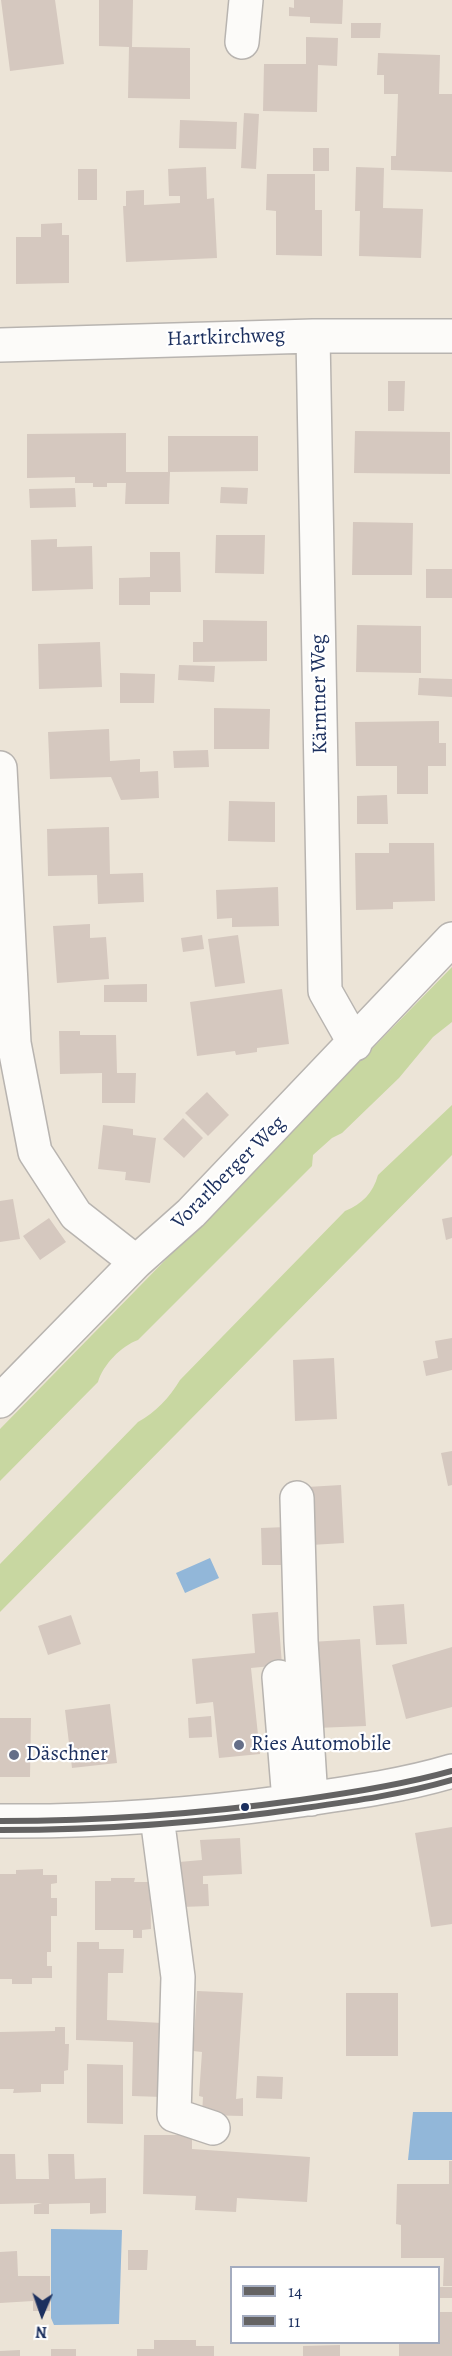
<!DOCTYPE html>
<meta charset="utf-8">
<style>
body{margin:0}
#map{position:relative;width:452px;height:2356px;overflow:hidden;background:#ece4d7;font-family:Alegreya,serif}
canvas{display:block}
.legend{position:absolute;left:230px;top:2266px;width:210px;height:78px;box-sizing:border-box;background:#fff;border:2px solid #a4acbf;margin:0;padding:8px 10px;list-style:none;font-size:18px;color:#1b2f5e}
.legend li{display:flex;align-items:center;gap:12px;height:30px}
.legend b{width:30px;border:2px solid #a4acbf}
.north{position:absolute;left:12px;top:2284px;width:60px;height:60px;-webkit-text-stroke:4px #fff;paint-order:stroke;rotate:182deg;font-size:16px;font-weight:700;line-height:24px;text-align:center;color:#1b2f5e}
.north::after{content:'';display:block;margin:auto;width:21px;height:27px;background:#1b2f5e;clip-path:polygon(50% 0,100% 100%,50% 72%,0 100%)}
</style>
<div id="map">
<canvas width="452" height="2356"></canvas>
<ul class="legend">
<li><b style="height:8px;background:#646363"></b>14</li>
<li><b style="height:8px;background:#646363"></b>11</li>
</ul>
<div class="north">N</div>
</div>
<script>
const c = document.querySelector('canvas').getContext('2d');
c.lineJoin = 'round';
function fill(path, color) { c.fillStyle = color; c.fill(path, 'evenodd'); }
function trace(path, color, width, dash) { c.strokeStyle = color; c.lineWidth = width; c.lineCap = dash ? 'butt' : 'round'; c.setLineDash(dash || []); c.stroke(path); }
function label(font, color, halo, rows, align = 'center') {
  c.font = font + ' Alegreya,serif'; c.lineWidth = 4.5; c.setLineDash([]); c.textBaseline = 'middle'; c.strokeStyle = halo; c.fillStyle = color; for (const [text, x, y, turn = 0] of rows) {
    c.save(); c.translate(x, y); c.rotate((+turn || 0) * Math.PI / 180); c.textAlign = isNaN(turn) ? turn : align; if (halo) c.strokeText(text, 0, 0); c.fillText(text, 0, 0); c.restore();
  }
}
const green = new Path2D(`
 M452 967V1022L433 1037 399 1078 342 1133 332 1138 313 1155 312 1166 138 1340C121 1346 103 1365 98 1382L0 1481V1429Z
 M452 1105V1155L0 1612V1564L138 1422C155 1413 170 1397 180 1380L345 1211C362 1204 373 1193 378 1175Z`);
const water = new Path2D(`
 M210 1558 219 1578 185 1593 176 1573Z
 M413 2112H452V2160H408Z
 M51 2229 122 2230 119 2324 54 2325 51 2318Z`);
const building = new Path2D(`
 M1 0H55L64 64 10 71Z
 M99 0H133L132 47 190 48V99L128 98 129 47 99 46Z
 M294 0H343L342 24 310 23V17L289 16V7L294 8Z
 M351 23H381L380 38H351Z
 M306 37 338 38 337 66 318 65 317 112 263 111 264 64H306Z
 M378 53 440 55 439 94H452V172L391 170V156H396L398 94H384V75H377Z
 M244 113 259 114 256 169 241 168Z
 M180 120 237 122 236 149 179 148Z
 M313 148H329V171H313Z
 M206 167 207 199 214 198 217 258 126 262 123 206H126V191L144 190V205L180 203V196H169L168 169Z
 M356 167 384 168 383 208 423 209 421 258 359 256 360 211H355Z
 M78 169H97V200H78Z
 M267 174H315V210H322V256L276 255V211L266 210Z
 M62 223V235H69V283L16 284V237H41V224Z
 M388 381H405L404 411H388Z
 M355 431 450 432V474L354 473Z
 M126 433V472H170L169 504H125L126 483H107V487H93V483H75V477L27 478V434Z
 M168 436H258V471L168 472Z
 M221 487 248 488 247 504 220 503Z
 M75 488 76 507 30 508 29 489Z
 M353 522 413 523 412 575H352Z
 M216 535H265L264 574 215 573Z
 M57 539V547L92 546 93 589 32 591 31 540Z
 M150 552H180L181 592H150V605H119V578L150 577Z
 M426 569H452V598H426Z
 M203 620 267 621V661L193 662V642H203Z
 M357 625 421 626V673L356 672Z
 M100 642 102 687 39 689 38 644Z
 M179 665 215 666 214 682 178 680Z
 M120 673 155 674 154 703H120Z
 M419 678 452 679V697L418 695Z
 M214 708 270 709 269 749H214Z
 M439 721V743H446V766H428V794H397V766H356L355 722Z
 M109 729 110 761 140 759V772L158 771 159 798 121 800 111 777 50 779 48 732Z
 M208 750 209 767 174 768 173 751Z
 M387 795 388 824H357V796Z
 M229 801 275 802V842L228 841Z
 M109 827 110 874 143 873 144 902 98 904 97 875 48 876 47 829Z
 M389 843H434L435 901 393 902V909L356 910 355 853H389Z
 M278 887 279 926 232 927V918L217 919 216 890Z
 M90 924V938L106 937 109 979 57 983 53 926Z
 M202 935 204 949 183 952 181 938Z
 M238 935 245 983 215 987 208 939Z
 M147 984V1002H104V985Z
 M282 989 289 1044 257 1048V1052L236 1055 235 1051 197 1056 190 1002Z
 M59 1031H80V1035H116L117 1073H136L135 1103H102V1073L60 1074Z
 M207 1092 229 1115 208 1136 185 1113Z
 M183 1118 203 1138 184 1158 163 1139Z
 M103 1125 133 1129V1135L156 1138 150 1183 125 1180 126 1172 98 1169Z
 M13 1199 20 1239 0 1242V1201Z
 M452 1217V1238L446 1240 442 1219Z
 M49 1218 66 1242 40 1260 23 1236Z
 M452 1338V1370L426 1376 423 1361 438 1358 435 1341Z
 M334 1358 337 1419 295 1421 293 1360Z
 M452 1451V1485L448 1486 441 1453Z
 M341 1485 344 1543 311 1545 307 1487Z
 M287 1527 288 1565H262L261 1528Z
 M404 1604 407 1644 376 1645 373 1606Z
 M278 1612 282 1665 251 1668 260 1754 219 1758 213 1702 196 1704 192 1659 255 1653 252 1614Z
 M71 1615 81 1644 48 1655 38 1626Z
 M360 1639 366 1726 316 1728 311 1642Z
 M452 1647V1707L406 1719 392 1665Z
 M110 1704 117 1763 72 1768 65 1710Z
 M211 1716 212 1737 189 1738 188 1718Z
 M0 1718H31L30 1777H0Z
 M452 1827V1924L431 1927 415 1833Z
 M240 1838 242 1874 203 1876V1884H208L209 1906 182 1907 179 1862 202 1860 200 1840Z
 M43 1869V1875H57V1883L51 1884V1898H57V1916H51V1952H47V1966H52V1978H32V1984H12V1979H0V1874H16V1870Z
 M111 1878H135L134 1882H150L151 1929 142 1930V1938H133V1930H95V1881H111Z
 M77 1942H99V1949H124L123 1973H108L107 2020 162 2023 163 2097 132 2096 133 2042 76 2040Z
 M197 1991 243 1993 236 2099 243 2098V2116L202 2115 203 2097 199 2096 202 2052 193 2051Z
 M346 1993H398V2056H346Z
 M55 2027H65V2044H69L68 2070 64 2071V2084H41V2092L13 2093 14 2089H0V2032L55 2031Z
 M87 2064 123 2065V2124L87 2123Z
 M257 2076 283 2077 282 2099 256 2098Z
 M144 2135H192V2149L310 2157 307 2202 237 2198 236 2212 195 2210 196 2196 143 2194Z
 M0 2154H15L16 2179H49L48 2154H74L75 2179 106 2178V2213L90 2214V2203L49 2204V2214H34V2205L42 2203 0 2204Z
 M449 2161H452V2286H443L444 2258H401V2225L396 2224 397 2184H449Z
 M128 2250H148L147 2270H128Z
 M17 2251 18 2276H50V2311H33V2301L0 2303V2252Z
 M438 2287H452V2298H438Z
 M438 2312H452V2356H399V2343L438 2342Z
 M154 2340H196V2346H214V2356H137V2349H154Z
 M340 2345V2356H303V2346Z
 M51 2349H76V2356H51Z
 M20 2350V2356H0V2351Z`);
const minor = new Path2D(`
 M242 42 246 0
 M313 336 325 991 355 1044
 M0 345 313 336H452
 M0 768 14 1043 35 1152 76 1215 136 1262
 M0 1401 136 1262 191 1213 452 939
 M297 1498 301 1641 311 1799
 M279 1677 289 1801
 M157 1817 178 1977 174 2115 213 2128
 M0 1821C96 1822 191 1815 286 1802 341 1794 399 1787 452 1771`);
const bus1 = new Path2D(`
 M0 1821C100 1821 200 1814 300 1800 351 1793 402 1785 452 1771`);
const bus2 = new Path2D(`
 M0 1830C102 1830 203 1823 304 1808 354 1801 404 1794 452 1780`);
const markers = [
 [239,1745,6,"#646e88"],
 [14,1755,6,"#646e88"],
 [245,1807,5,"#1b2f5e"]
];
const streetNames = [
 ["Hartkirchweg",226,338,-2],
 ["Kärntner Weg",320,694,-91],
 ["Vorarlberger Weg",229,1173,-45]
];
const poiNames = [
 ["Ries Automobile",251,1745],
 ["Däschner",26,1755]
];
fill(green, '#c8d7a1');
fill(water, '#92b7d9');
fill(building, '#d5c8bf');
trace(minor, '#b8b4b0', 36);
trace(minor, '#fcfbf9', 33);
trace(bus1, '#646363', 6);
trace(bus2, '#646363', 6);
for (const [x, y, r, color] of markers) { const dot = new Path2D(); dot.arc(x, y, r, 0, 2 * Math.PI); c.fillStyle = color; c.fill(dot); trace(dot, '#fff', 2); }
label('21px', '#1b2f5e', '#fff', streetNames);
label('21px', '#1b2f5e', '#fff', poiNames, 'left');
</script>
